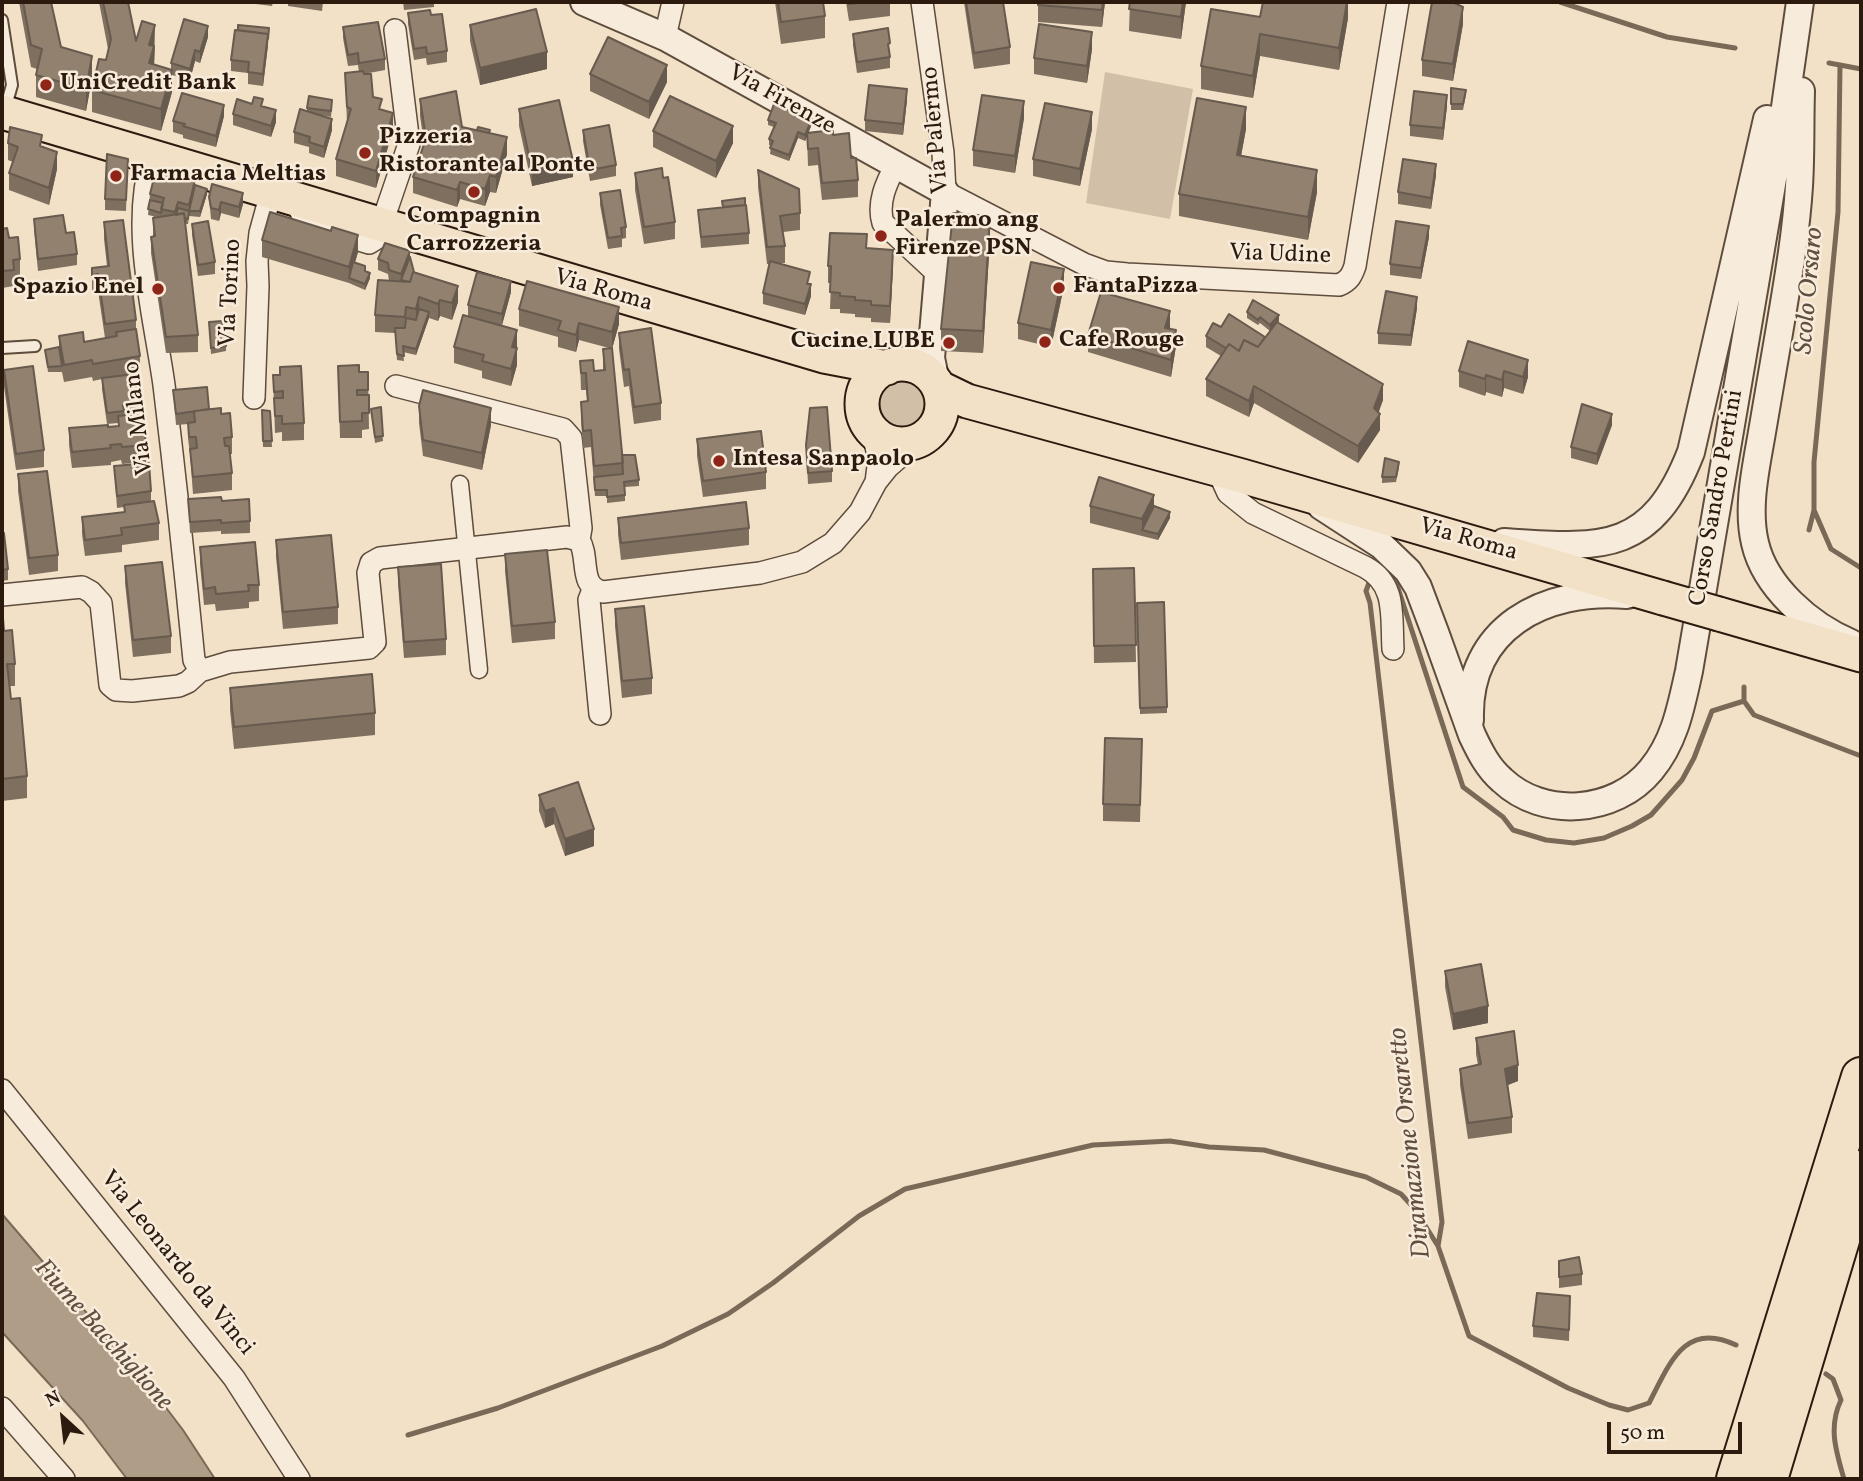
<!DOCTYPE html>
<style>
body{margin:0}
#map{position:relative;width:1863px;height:1481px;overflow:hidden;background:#f2e1c7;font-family:Vollkorn,serif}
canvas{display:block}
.frame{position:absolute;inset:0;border:4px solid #2d1a0f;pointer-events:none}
.north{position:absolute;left:28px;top:1383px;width:70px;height:70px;-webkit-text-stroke:5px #f7ecdb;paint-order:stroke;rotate:333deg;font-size:19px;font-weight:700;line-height:28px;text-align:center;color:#2d1a0f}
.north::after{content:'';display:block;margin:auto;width:24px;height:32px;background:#2d1a0f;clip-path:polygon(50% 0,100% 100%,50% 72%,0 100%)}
.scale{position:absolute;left:1607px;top:1422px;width:135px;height:32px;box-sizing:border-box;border:4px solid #2d1a0f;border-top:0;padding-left:9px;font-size:21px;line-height:24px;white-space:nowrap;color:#2d1a0f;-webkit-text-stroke:5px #f7ecdb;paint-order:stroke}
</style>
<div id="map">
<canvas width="1863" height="1481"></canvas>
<div class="frame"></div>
<div class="north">N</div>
<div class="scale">50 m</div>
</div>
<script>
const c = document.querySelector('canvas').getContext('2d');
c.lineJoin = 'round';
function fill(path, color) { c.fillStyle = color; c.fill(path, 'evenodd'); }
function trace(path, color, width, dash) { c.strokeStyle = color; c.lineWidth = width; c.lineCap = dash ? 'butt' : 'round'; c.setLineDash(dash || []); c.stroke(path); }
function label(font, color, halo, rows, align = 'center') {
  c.font = font + ' Vollkorn,serif'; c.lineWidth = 5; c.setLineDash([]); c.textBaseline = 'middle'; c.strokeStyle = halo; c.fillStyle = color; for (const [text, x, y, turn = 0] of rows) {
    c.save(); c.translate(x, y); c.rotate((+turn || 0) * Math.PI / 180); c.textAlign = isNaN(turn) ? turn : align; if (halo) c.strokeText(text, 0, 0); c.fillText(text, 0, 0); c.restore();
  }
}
const green = new Path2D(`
 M1105 72 1193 89 1170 219 1086 203Z
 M879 405a24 24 0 1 1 48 0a24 24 0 1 1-48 0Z`);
const water = new Path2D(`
 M2 1214 151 1388 183 1430 215 1479H127L83 1421 2 1332Z`);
const stream = new Path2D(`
 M1560 2 1667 37 1735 48
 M1840 65 1861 69
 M1814 510 1831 549 1861 568
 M1809 530 1814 510V462L1838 212 1840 65 1829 63
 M1378 563 1397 585 1463 787 1503 817 1513 830 1546 840 1574 843 1604 838 1632 826 1651 815 1682 780 1694 758 1712 711 1744 701
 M1369 583 1366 591 1370 603 1442 1222 1438 1246 1469 1336 1568 1388 1609 1405 1628 1410 1649 1403C1669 1365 1684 1320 1736 1345
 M1744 687V701L1754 715 1861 756
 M1826 1374 1833 1379 1841 1400C1828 1427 1836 1451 1844 1479
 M408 1435 498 1408 662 1346 728 1314 773 1283 859 1216 905 1189 1093 1145 1170 1141 1209 1147 1264 1150 1366 1177 1401 1194 1414 1208 1438 1246`);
const service = new Path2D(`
 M2 20 12 85 8 99 2 105
 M2 348 35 346`);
const pedestrian = new Path2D(`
 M460 484 479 670`);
const minor = new Path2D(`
 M922 2 943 153 945 192 1084 264 1106 272 1127 274 1339 285C1349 281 1352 275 1355 266L1398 2
 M665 37 673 2
 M152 158C130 227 154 314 164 385 175 476 185 568 194 660L200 671
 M896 165C886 183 877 203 883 223L939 275
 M295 200 307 224 369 243 377 238 409 144 395 30
 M396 386 563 429 571 438 581 528 579 540
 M254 398 258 286 257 261 260 233 271 193
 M872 430 879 459 876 482
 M1217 469 1228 493 1253 513 1365 567C1397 584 1391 616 1393 649
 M593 590 589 600 600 714
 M2 595 82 587 91 592 101 603 110 685 116 690 132 691 179 686 188 682 200 671 230 662 369 648 375 642 368 573 371 563 380 558 567 537 579 540C590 557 578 587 603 592L760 573 802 562 833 543 860 512 876 482 888 467 918 441
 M2 1090 234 1378 299 1479
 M2 1408 64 1479`);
const tertiary = new Path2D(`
 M584 2 665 37 945 192 931 358 936 382
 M1801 91C1800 123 1801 155 1799 186 1796 235 1787 285 1779 333 1773 368 1767 403 1761 438 1755 472 1747 509 1755 543 1765 587 1810 626 1851 643
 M902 365 918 356 932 342
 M1321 506 1381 545 1408 571 1418 587 1435 632 1472 735C1480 752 1488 768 1502 780 1543 819 1615 814 1651 770 1675 741 1681 707 1689 671L1784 114 1800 2
 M1504 542C1600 548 1651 555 1691 452L1767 119
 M1470 720C1467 628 1544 588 1627 595`);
const primary = new Path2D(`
 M2 112 824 356 887 368
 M862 404a40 40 0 1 1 80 0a40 40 0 1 1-80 0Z
 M938 387 967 401 1242 476 1663 598
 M1719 614 1861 655`);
const motorway = new Path2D(`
 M1736 1479 1861 1077
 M1768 1479 1861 1170`);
const primaryBridge = new Path2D(`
 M1663 598 1719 614`);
const wall = new Path2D(`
 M19 2H51L61 47 92 78 86 111 36 97V75L37 69 31 67Z
 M99 2H128L136 41 155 47 154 65 171 70V63L208 37 200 63 195 61 190 80 172 75V92L161 131 92 112V90L106 60 108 49Z
 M240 2H273L272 6Z
 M288 2H323L322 11 288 6Z
 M403 2H434V7L404 10Z
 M775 2H823L825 16V38L781 44Z
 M846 2H890V16L849 21Z
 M964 2H1003L1010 47V64L974 69Z
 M1038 2H1105L1102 27 1038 22Z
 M1130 2H1186L1181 39 1129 31Z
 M1348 2V18L1339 70 1260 56 1253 98 1201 89V66L1260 17Z
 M408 13 431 15 447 51V62L427 65 426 58 414 60 408 24Z
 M1463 24 1453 81 1422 76V60Z
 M470 25 547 69 480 85 470 41Z
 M343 27 385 59V70L364 74 373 97 393 130 376 188 336 176V159L347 123 345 73 359 72 358 65 348 66 343 38Z
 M269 28 268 45 263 86 248 84V73L231 71V60Z
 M853 34 890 54V68L857 73 853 45Z
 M1092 49 1087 83 1034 74V58Z
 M590 74 667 82 649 119 590 91Z
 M1451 88 1466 95 1463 110H1451Z
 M420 99 462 127 490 133 507 154 496 193 490 192 485 206 460 199 457 207 413 193V177L424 143 420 116Z
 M907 100 903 135 865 131V120Z
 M263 106 276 122 271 137 233 125V114Z
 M332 106 331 117 321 115 332 130 324 158 309 153V147L294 143V132L307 111V108Z
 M1447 106 1443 140 1410 136V125Z
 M519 109 573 177 532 186 519 126Z
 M224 116 216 147 183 138V135L173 132V121Z
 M1024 118 1015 173 973 166V150Z
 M768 120 812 124 808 133 833 135 851 158 858 180V197L822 200 818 165 808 166 807 137 805 141 798 138 789 161 770 154 771 145H769V139L774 127 768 125Z
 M1092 129 1080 186 1033 176V159Z
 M1246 129 1241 156 1317 192 1308 240 1179 216V194Z
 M583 130 616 165V176L590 181 583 141Z
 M653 131 733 143 716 178 653 147Z
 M8 143 42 147 57 169 49 205 9 190V173L13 162 8 160Z
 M128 159 126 211 105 210V199Z
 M758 170 800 213V230L783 232 785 246V263H778L810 284 811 296 805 315 763 304V293L769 264H767L758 187Z
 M635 173 675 222V239L644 244 635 190Z
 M1436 175 1431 209 1398 204V192Z
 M195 185 207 194 200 217 189 216 188 224H185L198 335V352L166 353 151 253V237L153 236V218L157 217 148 215 150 194Z
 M600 193 626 227V238L622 239V247L608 249 600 205Z
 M209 197 243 204 239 218 221 213 219 221 211 219Z
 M698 210 749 233V244L701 248Z
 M34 219 66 233 77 254V265L38 271 34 230Z
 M104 222 136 320V329L140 356V372L127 375 138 403 140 428 146 445V462L122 464 121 460 111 462V465L72 468 69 445V428L118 426V423L107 424 102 389V379L93 381 92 377 64 382 62 372H48L45 350 59 347V336L84 342 105 338 98 291 92 292V268L107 266 104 239Z
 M192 224 215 262V274L198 276 192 235Z
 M2 229 9 238 20 259V275L14 276V286L2 288Z
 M1429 237 1421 279 1390 275V264Z
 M990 238 983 353 941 351V329Z
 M262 240 358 252 355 263 365 271 370 278 365 290 349 283 262 257Z
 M867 248 893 266 890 323 871 322V318L855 317V314L840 313V309H830L831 283H828V266Z
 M410 257 414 272 458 302 452 320 440 316 438 321 429 318 416 355 403 352 404 361 397 360 395 333 375 332V315L389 281 388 274 378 270V259Z
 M1064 286 1051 347 1018 339V323Z
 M511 292 502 325 517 330V365L511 386 482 378V371L454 363V347L468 316V305Z
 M1417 308 1411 346 1378 344V333Z
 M519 309 619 324 612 349 622 455 639 480V486L625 487V501L607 503V496H595L591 447 583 448 581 419V402L587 401 586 390H581L580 361 594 371 603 370V349L609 348 579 340 576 352 558 347V337L519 326Z
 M1247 312 1279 321 1277 323 1383 400 1378 412 1380 430 1358 463 1254 403 1249 417 1206 396V379L1221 356 1206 347V336L1221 327 1265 337 1270 331 1260 323 1258 325 1247 318Z
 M209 322 226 346V351L211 354Z
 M1170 327 1176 346 1171 377 1088 352V335Z
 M619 333 661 403V420L634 424 629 386 624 387 619 349Z
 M1468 341 1528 377 1523 394 1504 388 1502 397 1486 392 1485 396 1459 387V371Z
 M338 366 359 372H368L369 429 362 430V438H340Z
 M280 367 304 423V440L282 441V432L275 433 273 375H280Z
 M4 370 44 450V467L16 470 4 387Z
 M173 390 209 409 221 414 232 437V454H230L232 473V490L193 494 190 454 188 439V424L176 425Z
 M419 406 491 425 482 470 423 456 419 423Z
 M381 407 383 441 375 443 371 409Z
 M262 410 270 411 272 447H263Z
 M1612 425 1597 465 1571 458V447Z
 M697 439 766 472V489L703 497 697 456Z
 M806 445 832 471V482L808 484Z
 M114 466 151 491V502L159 523V540L122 545V552L85 556 82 534V517L124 512V507L117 508Z
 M1399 468 1396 482 1382 483V477Z
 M18 474 58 555V571L29 575 18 491Z
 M188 499 222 501 250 521V533L221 534V531L190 533Z
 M1090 506H1154L1170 518 1158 540 1090 523Z
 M618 518 749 528V545L621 560 618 534Z
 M2 533 8 569V580L2 581Z
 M276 540 338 607V624L283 629 276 557Z
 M200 547 259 585V601L249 602V608L216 611 215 604 204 605 200 564Z
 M505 554 555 622V639L512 643 505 571Z
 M125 566 171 636V653L133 657 125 583Z
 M398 567 446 639V655L404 658 398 584Z
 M1134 568 1136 662 1094 663 1093 569Z
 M1137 603 1167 707V713L1140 714Z
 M615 609 652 678V694L622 698 615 626Z
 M2 618 4 631 15 664V686H9L11 699 27 776V798L2 801Z
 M230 688 375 713V735L234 749 230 710Z
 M1142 756 1140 822 1103 821V804Z
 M539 795 594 846 565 856 554 824 545 828 539 811Z
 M1445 971 1488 1023 1453 1030 1445 987Z
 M1476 1038 1518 1081 1508 1085 1512 1117V1133L1468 1139 1460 1085V1069L1478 1065 1476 1054Z
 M1559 1261 1582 1274V1285L1559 1288Z
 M1570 1296 1569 1341 1533 1337V1326Z`);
const shadedWall = new Path2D(`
 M1103 2H1105L1102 27V10Z
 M1183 2H1186L1181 39V17Z
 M1347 2H1348V18L1339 70V48Z
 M1463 7V24L1453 81V64Z
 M155 25 154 68 149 86V45Z
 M208 26V37L200 63V52Z
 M1092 32V49L1087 83V66Z
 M268 34V45L263 86V74Z
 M1260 34V56L1253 98V76Z
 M195 50V61L190 80V69Z
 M547 52V69L480 85V68Z
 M92 56V78L86 111V89Z
 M667 65V82L649 119V102Z
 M172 70V92L161 131V109Z
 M907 89V100L903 135V124Z
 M1447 95V106L1443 140V128Z
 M1024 101V118L1015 173V156Z
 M224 105V116L216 147V136Z
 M1246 107V129L1237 177V155Z
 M276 110V122L271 137V126Z
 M1092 112V129L1080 186V169Z
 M393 113V130L376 188V171Z
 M332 119V130L324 158V147Z
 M812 119V124L805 141V135Z
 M733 126V143L716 178V161Z
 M798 132V138L789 161V155Z
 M507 137V154L496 193V177Z
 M57 152V169L49 205V188Z
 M573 161V177L532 186V170Z
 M1436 164V175L1431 209V198Z
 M1317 170V192L1308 240V217Z
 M490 175V192L485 206V189Z
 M460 182V199L457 207V190Z
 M207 189V194L200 217V211Z
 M243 193V204L239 218V207Z
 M221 202V213L219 221V210Z
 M990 216V238L983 353V331Z
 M1429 226V237L1421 279V268Z
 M358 235V252L350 278H349V283V267Z
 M893 250V266L890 323V306Z
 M410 251V262L401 280V274Z
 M1064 269V286L1051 347V330Z
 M370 273V278L365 290V284Z
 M511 281V292L502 325V314Z
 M811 284V296L805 315V304Z
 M458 286V302L452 320V303Z
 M419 297V314L416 326V309Z
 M1417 297V308L1411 346V335Z
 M440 300V316L438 321V304Z
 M619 307V324L612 349V332Z
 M1170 311V327L1165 345V328Z
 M429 312V318L416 355V349Z
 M1279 315V321L1270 331V325Z
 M579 323V340L576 352V335Z
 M517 330V365L511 386 512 347Z
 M1176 330V346L1171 377V360Z
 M1528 360V377L1523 394V377Z
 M1504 371V388L1502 397V380Z
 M1486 375V392L1485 396V379Z
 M1383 384V400L1376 420 1380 414V430L1358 463V446Z
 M1254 386V403L1249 417V401Z
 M491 408V425L482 470V453Z
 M1612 414V425L1597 465V454Z
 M1154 495V512L1142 530V519Z
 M1170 512V518L1158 540V534Z
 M554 808V824L545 828V811Z
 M594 829V846L565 856V839Z
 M1488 1006V1023L1453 1030V1014Z
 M1518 1065V1081L1505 1086V1069Z`);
const building = new Path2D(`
 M23 2H51L61 47 92 56 86 89 36 75 42 49 31 45Z
 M103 2H128L136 41 142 21 155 25 149 45 154 46 149 63 172 70 161 109 92 90 99 59 106 60 111 39Z
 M778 2H823L825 16 781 22Z
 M848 2H870L849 4Z
 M966 2H1003L1010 47 974 53Z
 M1038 2H1103L1102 10 1038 5Z
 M1130 2H1183L1181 17 1129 9Z
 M1263 2H1347L1339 48 1260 34 1253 76 1201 66 1211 9 1260 17Z
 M1432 2H1452L1463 7 1453 64 1422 60Z
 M536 9 547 52 480 68 470 25Z
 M430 10 431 15 442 14 447 51 427 54 426 47 414 49 408 13Z
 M184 19 208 26 200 52 195 50 190 69 171 63Z
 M378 22 385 59 359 63 358 53 348 55 343 27Z
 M1039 24 1092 32 1087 66 1034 58Z
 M238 25 269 28 268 39V34L238 30Z
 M888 28 890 43 888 44 890 57 857 62 853 34Z
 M235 30 268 34 263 74 248 72 249 62 231 60Z
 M608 37 667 65 649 102 590 74Z
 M363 71 364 74H371L373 97 382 99 379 109 393 113 376 171 336 159 351 109 347 107 345 73Z
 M869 85 907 89 903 124 865 120Z
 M1451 88 1466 90 1463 104H1451Z
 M456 91 462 127 507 137 496 177 490 175 485 189 460 182 457 190 413 177 426 138 420 99Z
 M1414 91 1447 95 1443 128 1410 125Z
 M182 93 224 105 216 136 183 126 185 124 173 121Z
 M982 95 1024 101 1015 156 973 150Z
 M309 96 332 100 331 111 307 108Z
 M670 96 733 126 716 161 653 131Z
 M254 97 263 99 261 106 276 110 271 126 233 114 237 99 252 104Z
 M1197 98 1246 107 1237 155 1317 170 1308 217 1179 194Z
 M559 100 573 161 532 170 519 109Z
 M1045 103 1092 112 1080 169 1033 159Z
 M774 104 812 119 805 135 798 132 789 155 770 148 773 141 769 139 776 123 768 120Z
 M300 109 332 119 324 147 309 142 310 137 294 132Z
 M609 125 616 165 590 170 583 130Z
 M10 127 42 135 40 146 57 152 49 188 9 173 18 147 8 143Z
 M478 127 490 130 489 133 477 130Z
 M833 130V135L849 133 851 158H856L858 180 822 183 818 148 808 149 807 133Z
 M107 154 128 159 126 200 105 199Z
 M1403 159 1436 164 1431 198 1398 192Z
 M662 168 663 178 668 177 675 222 644 227 635 173Z
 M156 170 195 180 189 205 178 202 175 212 161 209 164 198 150 194Z
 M758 170 799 189 800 213 780 216 785 246 767 247Z
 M212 184 243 193 239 207 221 202 219 210 211 208 209 197Z
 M195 185 207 189 200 211H189L188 219 185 218 184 213 176 215 178 208 189 211Z
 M620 190 626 227 621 228 622 236 608 238 600 193Z
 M745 198V205L723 207 722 201Z
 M150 200 163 203 161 213 148 209Z
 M746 205 749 233 701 237 698 210Z
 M270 212 331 231 332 227 358 235 349 267 262 240Z
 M184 213 198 335 166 337 151 237 155 236 153 218Z
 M953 213 990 216 983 331 941 329Z
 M63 215 66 233 74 232 77 254 38 259 34 219Z
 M123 220 136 320 105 324 98 274 92 275V268L109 266 104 222Z
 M208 221 215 262 198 265 192 224Z
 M1396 221 1429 226 1421 268 1390 264Z
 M7 228 9 238 18 237 20 259 13 260 14 270 2 271V229Z
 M830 233 867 234 866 248 893 250 890 306 871 305V301L855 300V297L840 296V293L830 292 831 266H828Z
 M385 243 410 251 401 274 389 270 388 263 378 259Z
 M410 257 414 272H413L410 282 401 280Z
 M770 261 810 272 807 284H811L805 304 763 293Z
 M353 262 365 266V271L370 273 365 284 349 278Z
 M1031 262 1064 269 1051 330 1018 323Z
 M413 272 458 286 452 303 440 300 438 304 419 297 416 309 406 307 405 317 375 315 378 280 410 282Z
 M477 272 511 281 502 314 468 305Z
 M527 281 619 307 612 332 579 323 576 335 558 330 561 321 519 309Z
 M1386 291 1417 297 1411 335 1378 333Z
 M1101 292 1170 311 1165 328 1176 330 1171 360 1088 335Z
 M1253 300 1279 315 1270 325 1260 317 1258 320 1247 312Z
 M419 309 429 312 416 349 403 346 404 356 397 354 395 328H405L406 318 416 320Z
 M1229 314 1265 337 1258 347 1244 340 1239 351 1229 344 1226 348 1206 336 1213 323 1221 327Z
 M463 315 517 330 512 347 517 348 511 369 482 361 484 355 454 347Z
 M222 321 226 346 211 348 209 322Z
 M1277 322 1383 384 1374 408 1380 414 1358 446 1254 386 1249 401 1206 379 1229 344 1239 351 1244 340 1258 347Z
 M651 328 661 403 634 407 629 369 624 370 619 333Z
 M136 329 140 356 93 364 92 360 64 365 59 336 83 332 84 342 117 336 116 332Z
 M1468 341 1528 360 1523 377 1504 371 1502 380 1486 375 1485 379 1459 371Z
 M59 347 62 366 48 367 45 350Z
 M612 348 623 463 594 466 591 430 583 431 581 402 588 401 586 373H581L580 361 593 360 594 371 605 370 603 349Z
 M359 365V372H368V390H357V395H369V413H362V421L340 422 338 366Z
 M33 366 44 450 16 454 4 370Z
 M301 366 304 423 282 424V416H275L274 398H283V391L274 392 273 375H280V367Z
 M135 374 138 403 123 405 124 411 107 413 102 378Z
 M207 387 209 409 176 414 173 390Z
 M423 390 491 408 482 453 423 440 419 406Z
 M1582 404 1612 414 1597 454 1571 447Z
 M381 407 383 436 375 437 371 409Z
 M827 407 832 471 808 473 806 445 810 408Z
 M221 408V414L230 413 232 437 224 438 225 446H229L232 473 193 477 190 449 197 448 196 437H189L188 423 195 422 194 411Z
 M262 410 270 411 272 441H263Z
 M138 414 140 428H144L146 445 122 447 121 444 110 445 111 448 72 452 69 428 108 425V427L119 426 118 416Z
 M761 431 766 472 703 481 697 439Z
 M622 455H635L639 480 624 482 625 495 607 497V490H595L594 477 623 474Z
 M1385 458 1399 462 1396 477H1382Z
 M149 463 151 491 117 496 114 466Z
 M47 471 58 555 29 558 18 474Z
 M1099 477 1154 495 1142 519 1090 506Z
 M221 497 222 501 249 499 250 521 221 523V520L190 522 188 499Z
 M154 501 159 523 121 528 122 535 85 540 82 517 125 512 124 505Z
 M746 502 749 528 621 543 618 518Z
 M1154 506 1170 512 1158 534 1142 530Z
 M2 533H4L8 569 2 570Z
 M331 535 338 607 283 612 276 540Z
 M255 542 259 585H248L249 591 216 594 215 587 204 589 200 547Z
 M547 550 555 622 512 626 505 554Z
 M162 562 171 636 133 640 125 566Z
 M441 564 446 639 404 642 398 567Z
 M1134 568 1136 645 1094 646 1093 569Z
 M1164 602 1167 707 1140 708 1137 603Z
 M644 606 652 678 622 681 615 609Z
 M2 618H3L4 631 12 630 15 664H7L11 699 20 698 27 776 2 779Z
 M372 674 375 713 234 727 230 688Z
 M1105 738 1142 739 1140 805 1103 804Z
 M578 782 594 829 565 839 554 808 545 811 539 795Z
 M1481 964 1488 1006 1453 1014 1445 971Z
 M1514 1031 1518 1065 1505 1069 1512 1117 1468 1123 1460 1069 1481 1064 1476 1038Z
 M1579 1257 1582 1274 1559 1277V1261Z
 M1537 1293 1570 1296 1569 1330 1533 1326Z`);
const markers = [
 [46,85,7,"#8f2418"],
 [365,153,7,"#8f2418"],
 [116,176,7,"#8f2418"],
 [474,192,7,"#8f2418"],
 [881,236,7,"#8f2418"],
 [1059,288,7,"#8f2418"],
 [158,289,7,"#8f2418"],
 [1045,342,7,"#8f2418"],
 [949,343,7,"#8f2418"],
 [719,461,7,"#8f2418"]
];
const poiNames = [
 ["UniCredit Bank",60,85],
 ["Pizzeria",379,139],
 ["Ristorante al Ponte",379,167],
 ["Farmacia Meltias",130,176],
 ["Compagnin",474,218,"center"],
 ["Carrozzeria",474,246,"center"],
 ["Palermo ang",895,222],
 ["Firenze PSN",895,250],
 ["FantaPizza",1073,288],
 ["Spazio Enel",144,289,"right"],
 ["Cafe Rouge",1059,342],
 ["Cucine LUBE",935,343,"right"],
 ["Intesa Sanpaolo",733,461]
];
const streetNames = [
 ["Via Firenze",781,101,29],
 ["Via Palermo",937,130,-95],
 ["Via Udine",1280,256,2],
 ["Via Roma",603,292,16],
 ["Via Torino",232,293,-87],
 ["Via Milano",140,418,-97],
 ["Corso Sandro Pertini",1718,498,-80],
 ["Via Roma",1468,541,16],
 ["Via Leonardo da Vinci",176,1264,51]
];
const waterNames = [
 ["Scolo Orsaro",1811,291,-85],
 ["Diramazione Orsaretto",1412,1143,-96],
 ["Fiume Bacchiglione",102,1336,48]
];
fill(green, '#d1bfa8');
fill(water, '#af9d88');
trace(water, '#7b6958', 2);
trace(stream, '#7b6958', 5);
trace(service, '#5e4c3d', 14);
trace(pedestrian, '#5e4c3d', 19);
trace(minor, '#5e4c3d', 24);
trace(tertiary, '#5e4c3d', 30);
trace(primary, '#2d1a0f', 37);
trace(motorway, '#2d1a0f', 42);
trace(service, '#f7ecdb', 10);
trace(pedestrian, '#f7ecdb', 16);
trace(minor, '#f7ecdb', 21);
trace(tertiary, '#f7ecdb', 26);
trace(primary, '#f2e1c7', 33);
trace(motorway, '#f2e1c7', 38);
trace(primaryBridge, '#2d1a0f', 37, []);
trace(primaryBridge, '#f2e1c7', 33);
fill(wall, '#7e6f5f');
fill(shadedWall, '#675a4e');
fill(building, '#93816f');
trace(building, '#675a4e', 2);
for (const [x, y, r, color] of markers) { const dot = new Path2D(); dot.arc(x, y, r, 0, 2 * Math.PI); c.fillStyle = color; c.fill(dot); trace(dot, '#f7ecdb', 2.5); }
label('bold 24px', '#2d1a0f', '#f7ecdb', poiNames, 'left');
label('24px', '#2d1a0f', '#f7ecdb', streetNames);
label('italic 26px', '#614e3f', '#f7ecdb', waterNames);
</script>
